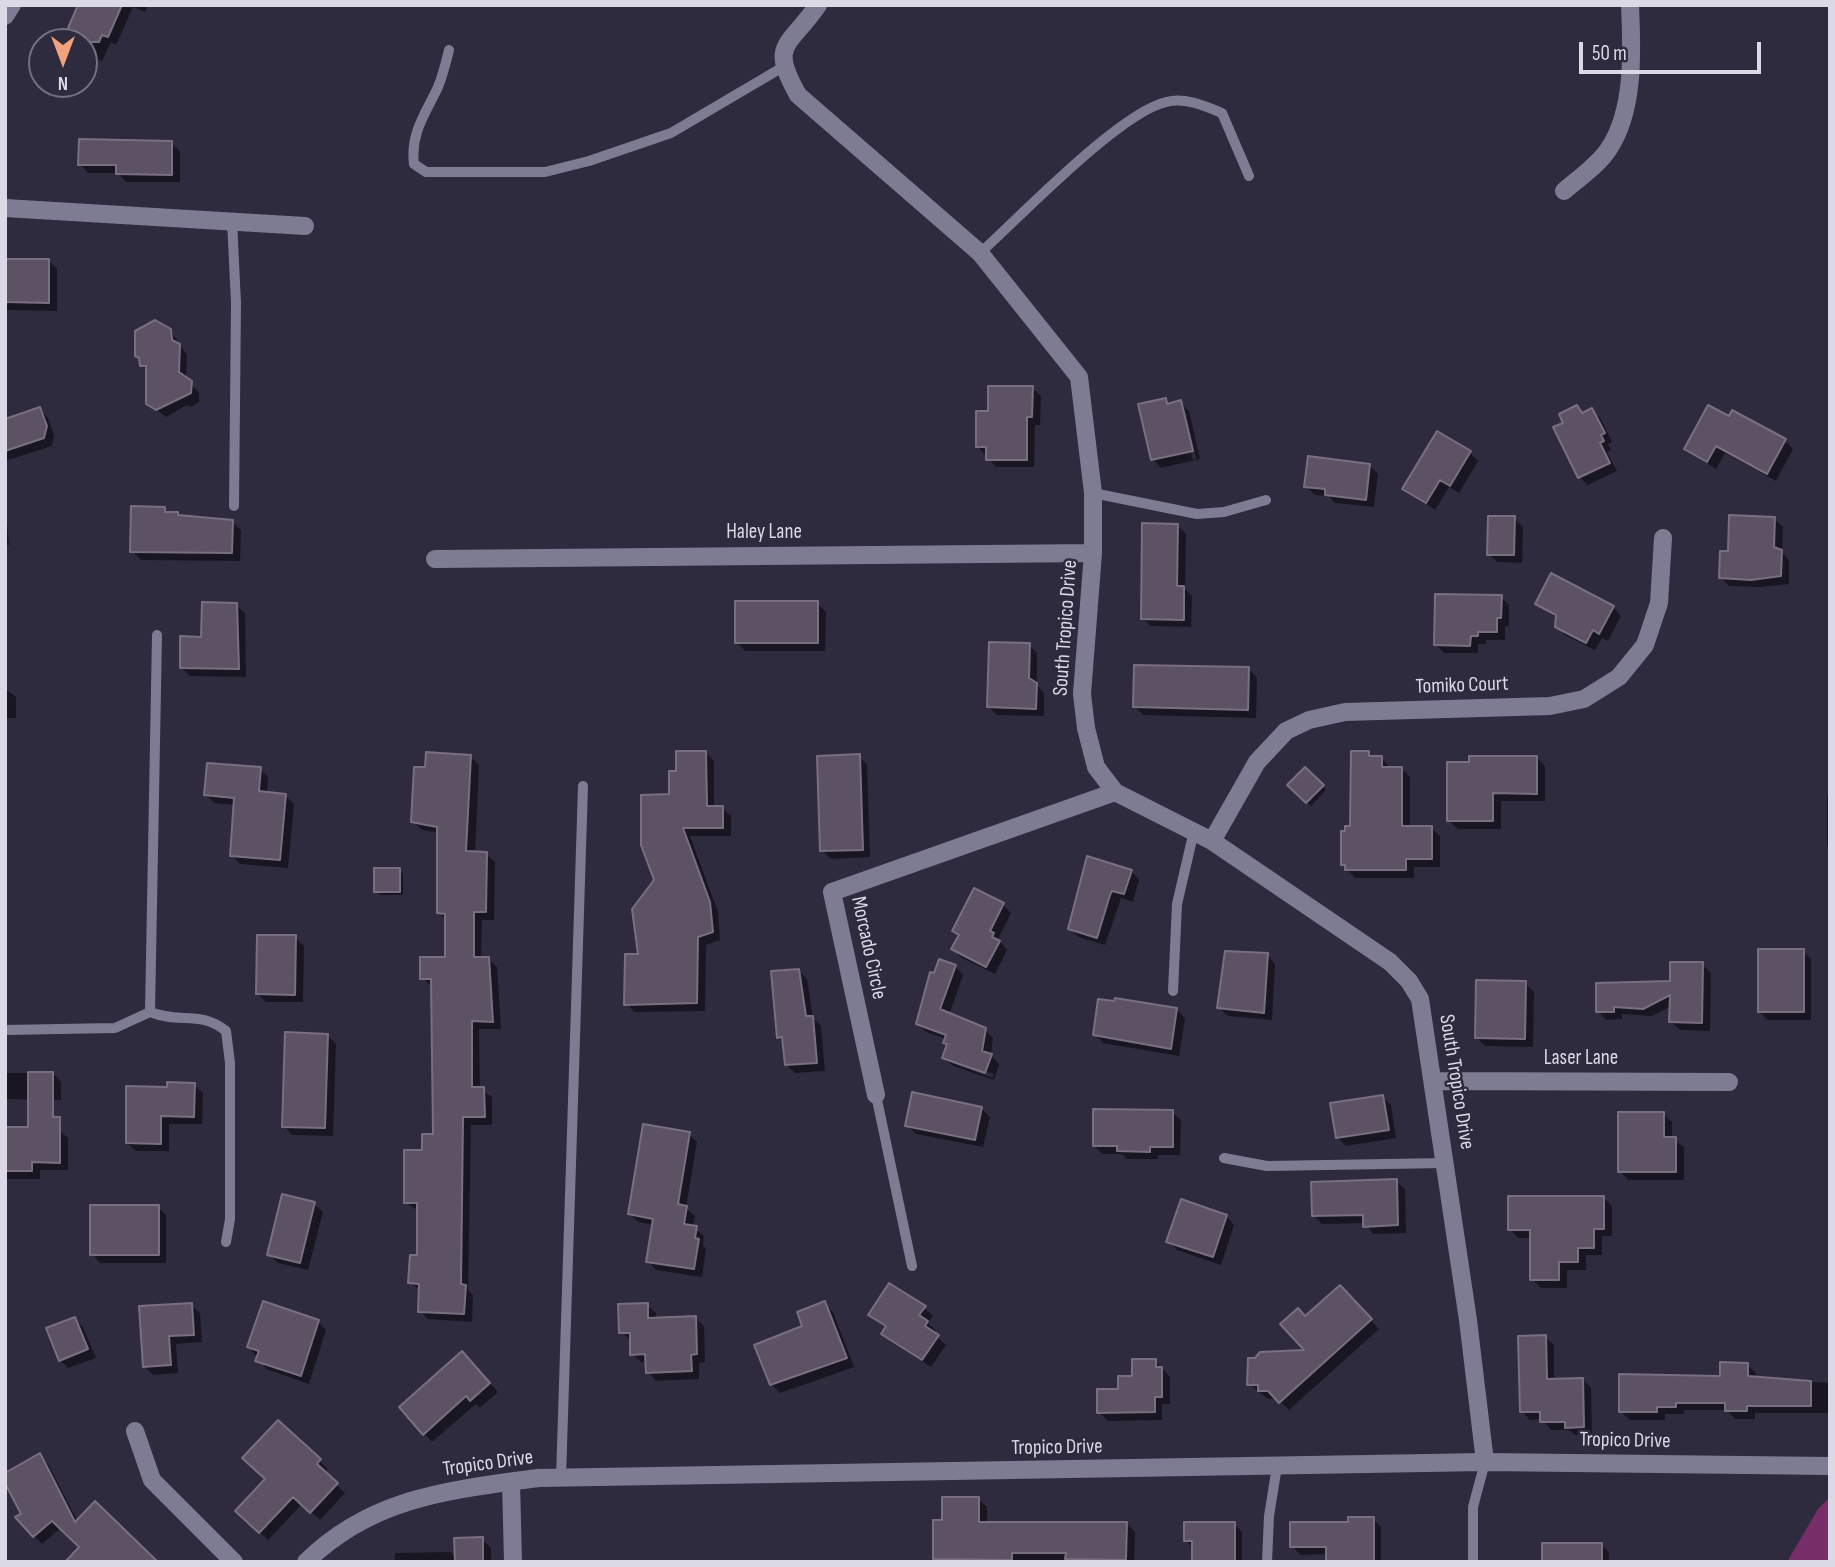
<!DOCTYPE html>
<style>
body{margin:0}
#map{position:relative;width:1835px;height:1567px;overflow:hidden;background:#2e2b3e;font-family:"Sofia Sans Condensed",sans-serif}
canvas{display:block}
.frame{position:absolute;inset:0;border:7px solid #dad9e5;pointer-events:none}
.north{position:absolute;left:28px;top:28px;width:70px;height:70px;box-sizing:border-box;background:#2e2b3e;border:2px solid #737181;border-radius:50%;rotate:180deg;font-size:19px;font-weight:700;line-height:28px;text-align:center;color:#dad9e5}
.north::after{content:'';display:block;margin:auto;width:24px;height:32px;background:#f1a17c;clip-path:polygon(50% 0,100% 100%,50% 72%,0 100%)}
.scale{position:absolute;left:1579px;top:42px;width:182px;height:32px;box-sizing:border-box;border:4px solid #dad9e5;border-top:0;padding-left:9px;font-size:21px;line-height:24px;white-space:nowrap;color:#dad9e5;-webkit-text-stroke:5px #2e2b3e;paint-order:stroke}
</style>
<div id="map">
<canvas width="1835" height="1567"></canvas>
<div class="frame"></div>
<div class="north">N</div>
<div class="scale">50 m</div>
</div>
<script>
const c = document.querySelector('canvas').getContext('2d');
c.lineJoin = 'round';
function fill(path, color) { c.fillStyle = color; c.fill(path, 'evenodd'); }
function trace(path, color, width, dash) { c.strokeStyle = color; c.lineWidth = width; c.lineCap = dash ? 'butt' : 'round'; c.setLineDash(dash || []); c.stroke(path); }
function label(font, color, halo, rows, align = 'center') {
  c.font = font + ' "Sofia Sans Condensed",sans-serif'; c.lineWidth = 5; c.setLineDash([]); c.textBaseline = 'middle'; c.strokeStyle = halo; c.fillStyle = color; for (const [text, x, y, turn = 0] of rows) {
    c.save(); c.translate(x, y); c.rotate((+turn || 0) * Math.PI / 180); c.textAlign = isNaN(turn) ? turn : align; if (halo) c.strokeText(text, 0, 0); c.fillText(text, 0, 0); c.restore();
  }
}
const green = new Path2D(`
 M1830 1497V1562H1787L1818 1509Z`);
const shadow = new Path2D(`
 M81 5H148L145 12 133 7 116 45 111 42 102 61 84 54V42H66Z
 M171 143 180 151V182H126L118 173H88L80 164Z
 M5 261H49L57 269V311L5 310Z
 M170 330 187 355 186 380 199 392V402L191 407 187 405 166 417 147 403 148 372 141 365Z
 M1032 388 1041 396 1040 425H1035L1034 467H996L978 447 990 413Z
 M1165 400 1170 405 1180 402 1189 411 1200 459 1161 468 1153 459ZM1181 410H1185L1196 459 1193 460Z
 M1577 407 1584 414 1592 410 1601 419 1612 442 1608 444 1611 450 1607 452 1617 471 1588 485 1579 477 1565 423Z
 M1709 408 1785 440 1793 449 1776 481 1725 453 1716 469 1686 449Z
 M40 409 48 418 54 435 52 446 5 461V418Z
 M1469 452 1478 461 1459 493 1449 487 1435 510 1404 488Z
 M1369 465 1378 474 1374 507 1335 503 1329 496 1315 495 1306 486Z
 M5 499 9 545H5Z
 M164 508 170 514 232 522 241 530 240 561 141 560 132 551Z
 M1514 518 1523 527 1522 563 1497 562 1489 554Z
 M1774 519 1783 527 1782 552 1789 560V584L1761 587 1729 586 1721 578 1729 553Z
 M1177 525 1186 534 1185 589 1192 596 1191 627 1151 626 1142 618Z
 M1501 597 1509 605V626H1505V640H1486V644H1478V653H1444L1436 645Z
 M817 603 826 612 825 651H745L737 642Z
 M1537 604 1613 607 1621 616 1608 641 1602 638 1595 650 1565 635 1557 626V618Z
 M236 605 245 613 246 677 190 676 181 667Z
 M1029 645 1037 653V685L1044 693V716L997 715 989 707Z
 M1249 669 1257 678 1256 718 1143 715 1135 707Z
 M5 689 16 697V718H5Z
 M706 753 714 761V808H722L731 816V836H690L718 912 720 940 706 945 705 1011 635 1012 626 1004 640 956 671 796 678 772Z
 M1369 753 1374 757H1381L1390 768 1402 769 1410 777V828H1431L1440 836V867H1414V878H1355L1343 865Z
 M859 756 867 765 870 857 831 859 822 850Z
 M471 757 479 765 475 853 486 854 495 862 494 920H482L481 959H488L497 967 501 1029H479L480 1089 492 1097V1125H471L468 1290 473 1295 472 1322 428 1319 420 1311 421 1291 410 1282 419 1257V1211L406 1203 424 1151 435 1136 433 987 422 978 446 959V920L438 912 439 833 422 830 413 821 427 769Z
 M1537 758 1545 766V801H1501V829H1458L1449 821Z
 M260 769 268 777 267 794 285 795 294 804 288 868 240 864 232 855 235 805 214 803 206 794Z
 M1305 770 1326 790 1311 806 1290 785Z
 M1827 796H1830V849L1827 846Z
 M400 870 403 874V895H380L376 891Z
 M1131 871 1139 880 1133 902 1121 898 1105 945 1078 937 1070 929Z
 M1003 905 1011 913 998 939 1007 950 995 974 962 958 953 949 960 937 954 931Z
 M295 937 304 946 303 1002H266L257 993Z
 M1803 951 1811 959V1020H1768L1759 1012Z
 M1267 955 1275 964 1272 1020 1228 1016 1219 1008Z
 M1702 964 1711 973 1710 1031 1680 1030 1671 1022V1006L1652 1016 1622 1014V1019L1606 1020 1598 1011 1671 983Z
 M955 966 963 975 949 1015 985 1030 993 1038 991 1055 999 1064 994 1080 953 1066 944 1058 948 1046 946 1039 926 1032 918 1024ZM952 1060 994 1074 993 1078 952 1063Z
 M799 971 807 979 813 1018 821 1026 825 1071 795 1073 786 1065 784 1043 778 1037Z
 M1525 983 1534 992 1533 1047 1485 1046 1476 1037Z
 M1177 1010 1185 1018 1179 1056 1103 1043 1095 1034Z
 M328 1036 336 1044 333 1136 292 1135 284 1126Z
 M5 1073H53L61 1082V1100L5 1099Z
 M194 1085 203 1093 202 1124H169V1151H136L127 1143 169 1089Z
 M1382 1097 1391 1105 1396 1138 1346 1146 1337 1137Z
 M981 1108 990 1117 983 1147 916 1134 907 1125Z
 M1172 1112 1181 1120 1180 1155H1158V1159H1127L1122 1154H1103L1094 1146Z
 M1663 1114 1672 1122V1139L1684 1147V1180H1628L1620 1171Z
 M5 1129 59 1130 68 1138V1170H40V1179H5Z
 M689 1134 697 1142 686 1208 695 1216 693 1227 704 1236 703 1245 706 1249 702 1277 656 1270 648 1261 654 1225 638 1222 630 1214Z
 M1396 1181 1405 1189 1406 1233 1373 1234 1365 1223 1322 1224 1313 1215Z
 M1604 1198 1612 1206V1236H1602V1255H1586V1270H1567V1288H1541L1532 1279V1238H1518L1510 1229Z
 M314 1204 323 1212 308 1270 278 1263 269 1255Z
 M158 1207 166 1215V1263H100L92 1254Z
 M1226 1216 1234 1225 1221 1265 1177 1250 1168 1241Z
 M1348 1295 1379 1329 1289 1410 1278 1399H1268L1249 1384 1308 1352 1305 1319Z
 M824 1303 833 1312 854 1367 780 1393 771 1384 805 1327Z
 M191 1305 200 1313 202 1342 176 1344 178 1373 153 1375 144 1366Z
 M647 1305 656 1313V1320L695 1318 704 1326 705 1362 699 1363V1379L656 1381 648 1372 647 1362H641L632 1354V1341L621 1332Z
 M924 1308 933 1316 928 1323 936 1331 934 1334 946 1345 931 1367 892 1342 883 1334 887 1328 870 1315Z
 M74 1319 83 1327 96 1358 68 1368 60 1360Z
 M318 1322 326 1330 309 1384 266 1369 249 1347Z
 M1545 1337 1554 1345V1380H1583L1591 1388 1592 1435H1575L1569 1430H1551L1542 1419 1530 1420 1522 1411Z
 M470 1361 498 1392 480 1408 476 1404 432 1442 424 1433Z
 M1155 1361 1170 1377V1404H1162V1420L1108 1421 1099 1412Z
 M1748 1365 1756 1373V1379L1830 1383V1413H1755V1419H1735L1727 1410H1684V1414H1665V1420H1630L1621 1412 1721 1377Z
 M278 1422 328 1469 324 1473 345 1493 320 1520 302 1504 268 1540 238 1511 267 1479Z
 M39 1455 48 1464 78 1522 81 1547 61 1528 42 1544 34 1536 24 1515Z
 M978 1499 987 1507V1524L1126 1523 1135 1532 1134 1562H939L935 1558 943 1522Z
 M1373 1519 1381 1527V1562H1328L1327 1554 1301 1555 1292 1546Z
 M1234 1524 1242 1532V1562H1194V1548L1186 1541Z
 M482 1539 491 1548V1562H395V1553L451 1552 456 1558Z
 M1602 1545 1609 1553V1560L1627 1562H1543Z`);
const building = new Path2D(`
 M78 5H122L108 37 102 35 99 42H62Z
 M79 139 172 141V175L116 174V165H78Z
 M5 259H49V303L5 302Z
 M155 320 171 329 172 340 180 344 179 372 192 381 191 393 156 410 146 404V366H140L139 358 135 356V331Z
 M988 386H1033L1032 417H1027V460H986V447H976V411H988Z
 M1166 398 1167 404 1181 400 1193 451 1151 460 1138 404Z
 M1577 405 1582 413 1592 408 1605 433 1601 435 1604 441 1600 443 1610 463 1578 478 1553 427 1563 423 1559 414Z
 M1708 405 1729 416 1732 410 1786 439 1767 474 1716 446 1707 462 1684 449Z
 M40 407 47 426 44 438 5 451V419Z
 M1437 431 1471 451 1450 486 1440 480 1426 503 1402 489Z
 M1308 456 1370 464 1366 500 1325 495V489L1304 487Z
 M131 506 165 507V512H178V515L233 520 232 553 130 552Z
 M1729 515 1775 517 1774 547 1782 550 1781 576 1751 580 1719 578 1720 551H1728Z
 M1488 516H1515L1514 555H1487Z
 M1142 523 1178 524 1177 586H1184V620L1141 619Z
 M1551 573 1614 606 1599 634 1593 630 1586 643 1555 627 1556 615 1535 604Z
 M1435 594 1502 595 1501 618H1497V632H1478V636H1471L1470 646 1434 645Z
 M735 601H818V643H735Z
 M202 602 237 603 239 669 180 668V636L201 637Z
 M989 642 1030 643 1029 678 1037 683 1036 709 987 707Z
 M1134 665 1249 667 1248 710 1133 707Z
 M676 751H706L707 806H723V828H683L710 902 713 932 698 937 697 1003 624 1005 625 954H638L632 909 654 880 641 845V795L669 794V771H676Z
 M1351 751H1369V756H1382V767H1402V826H1432V859H1406V870H1345V865H1341V831H1345V826H1350Z
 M426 752 471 755 466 851 487 852 486 912H474V957H489L493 1022 472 1021V1087H484L485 1117H463L461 1284 466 1285 464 1314 418 1312 419 1284 408 1283 410 1255H417V1203H404V1150H422V1134H433L431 979H420V957H445V914L437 913V827L411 822 414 767H425Z
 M860 754 863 850 820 851 817 756Z
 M1469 756H1537V794L1493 793V821H1447V762H1469Z
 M207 763 261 767 259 791 286 794 280 860 230 856 234 798 204 795Z
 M1305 767 1324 785 1306 803 1287 785Z
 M1087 856 1132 870 1124 894 1112 891 1110 895 1097 938 1068 929Z
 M374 868H400V892H374Z
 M974 888 1004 903 990 931 994 933 992 937 1000 941 986 967 951 949 959 935 952 931Z
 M257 935H296L295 995 256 994Z
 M1758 949H1804V1012H1758Z
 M1225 951 1268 953 1264 1013 1217 1008Z
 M939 959 956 965 940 1009 986 1028 982 1051 992 1054 985 1073 942 1058 947 1044 943 1043 946 1035 916 1024 930 972 934 973Z
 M1670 962H1703L1702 1023 1669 1022 1670 995 1643 1009 1614 1007V1012H1596V983L1670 981Z
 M799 969 806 1016H813L817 1063 785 1065 782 1037 777 1038 771 971Z
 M1476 980 1526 981 1525 1039 1475 1038Z
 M1115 998 1177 1008 1171 1049 1093 1035 1098 999 1114 1001Z
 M285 1032 328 1034 325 1128 282 1127Z
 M28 1072H53V1117H60V1163L32 1162V1171H5V1127H28Z
 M167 1082 195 1083 194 1117 161 1116V1144L126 1143V1086L167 1087Z
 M912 1092 982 1107 975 1140 905 1126Z
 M1383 1095 1389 1130 1336 1138 1330 1103Z
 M1093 1109 1173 1110V1147H1150V1152L1117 1151V1146H1093Z
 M1618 1112H1664V1137H1676V1172H1618Z
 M643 1124 690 1132 678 1204 687 1206 684 1224 697 1226 695 1238 699 1239 694 1269 646 1262 653 1219 628 1214Z
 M1397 1179 1398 1225 1363 1227V1215L1312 1216 1311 1182Z
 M282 1194 315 1202 300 1263 267 1255Z
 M1508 1196H1604V1229H1594V1248H1578V1262H1559V1280H1530V1230H1508Z
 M1181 1199 1227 1215 1213 1257 1166 1242Z
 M90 1205H159V1255H90Z
 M889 1283 926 1306 919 1315 928 1321 925 1326 939 1335 922 1360 881 1334 886 1326 868 1315Z
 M1340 1285 1372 1319 1279 1403 1268 1391H1258V1385H1247L1248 1358H1255L1260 1352 1304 1350 1280 1324 1298 1308 1305 1316Z
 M263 1301 319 1320 301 1376 255 1361 259 1351 247 1347Z
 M825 1301 847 1358 770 1385 754 1345 802 1326 797 1312Z
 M192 1303 194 1335 169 1336 171 1365 143 1367 139 1306Z
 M648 1303V1318L696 1316 697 1354 691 1355 692 1371 646 1373 645 1354 630 1355V1333H619L618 1304Z
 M75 1317 88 1349 59 1361 46 1328Z
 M1546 1335 1547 1379 1583 1378 1584 1427 1565 1428V1422H1540V1412H1520L1518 1336Z
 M462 1351 490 1383 470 1401 466 1396 423 1435 399 1407Z
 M1132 1359H1156V1367H1162V1397H1155V1412L1097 1413V1389H1118V1376H1132Z
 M1720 1362 1748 1363V1376L1811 1381V1406H1747V1411H1725V1403H1676V1407H1657V1412H1619V1374L1720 1376Z
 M278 1420 321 1459 317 1464 338 1483 310 1513 293 1497 259 1533 235 1511 265 1479 242 1458Z
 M40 1453 75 1522 95 1501 158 1562H65L79 1547 52 1521 33 1537 15 1517 21 1514 5 1483V1473Z
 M942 1497H979V1522H1127L1126 1560 1065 1559 1066 1553H1012V1560L933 1559V1520H942Z
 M1348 1517H1374V1562H1326V1547H1290V1522H1348Z
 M1184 1522H1235V1562H1192V1541H1184Z
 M483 1537V1562H455L454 1538Z
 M1542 1543H1602V1562H1542Z`);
const service = new Path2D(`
 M449 50C446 62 443 75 438 87 426 113 410 133 414 164L426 172H545L589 161 671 133 783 67
 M232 221 236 303 234 506
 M980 253C1020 217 1119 113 1166 102 1185 97 1205 106 1222 113L1249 176
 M1093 493 1197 514 1224 512 1266 500
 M1173 991 1177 904 1194 831
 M150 1012C180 1024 200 1010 226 1031L230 1063V1219L226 1242
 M5 1030 115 1028 150 1012 157 635
 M876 1095 912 1266
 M1224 1158 1267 1166 1445 1163
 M561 1478 583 786
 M1267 1562 1269 1516 1277 1466
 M1473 1562V1507L1485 1462`);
const minor = new Path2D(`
 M818 5C788 48 769 43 798 95L980 253 1079 377 1093 493V553L1082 694 1086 728 1096 767 1115 792 1212 841 1390 962 1409 981 1420 999 1468 1320 1485 1462
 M5 16 12 5
 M1564 191C1578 179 1598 165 1608 150 1635 111 1632 50 1630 5
 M5 208 305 226
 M435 559 1093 553
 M1212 841 1257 762 1286 731 1309 720 1345 712 1550 706 1584 699 1619 677 1645 645 1659 603 1663 538
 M1434 1081 1729 1082
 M876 1095 832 892 1115 792
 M135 1431 152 1480 234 1562
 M511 1482 513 1562`);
const tertiary = new Path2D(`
 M306 1562C372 1497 450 1490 538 1478L1485 1462 1830 1466`);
const streetNames = [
 ["Haley Lane",764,533],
 ["South Tropico Drive",1066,628,-86],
 ["Tomiko Court",1462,686,-2],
 ["Morcado Circle",868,948,78],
 ["Laser Lane",1581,1059],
 ["South Tropico Drive",1456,1082,81],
 ["Tropico Drive",1625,1441,1],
 ["Tropico Drive",1057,1448,-1],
 ["Tropico Drive",488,1464,-8]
];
fill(green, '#782e69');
fill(shadow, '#0007');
fill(building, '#5d5164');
trace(building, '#7a6e81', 2);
trace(service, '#7e7c92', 10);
trace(minor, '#7e7c92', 18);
trace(tertiary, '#7e7c92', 18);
label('21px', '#dad9e5', '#2e2b3e', streetNames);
</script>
